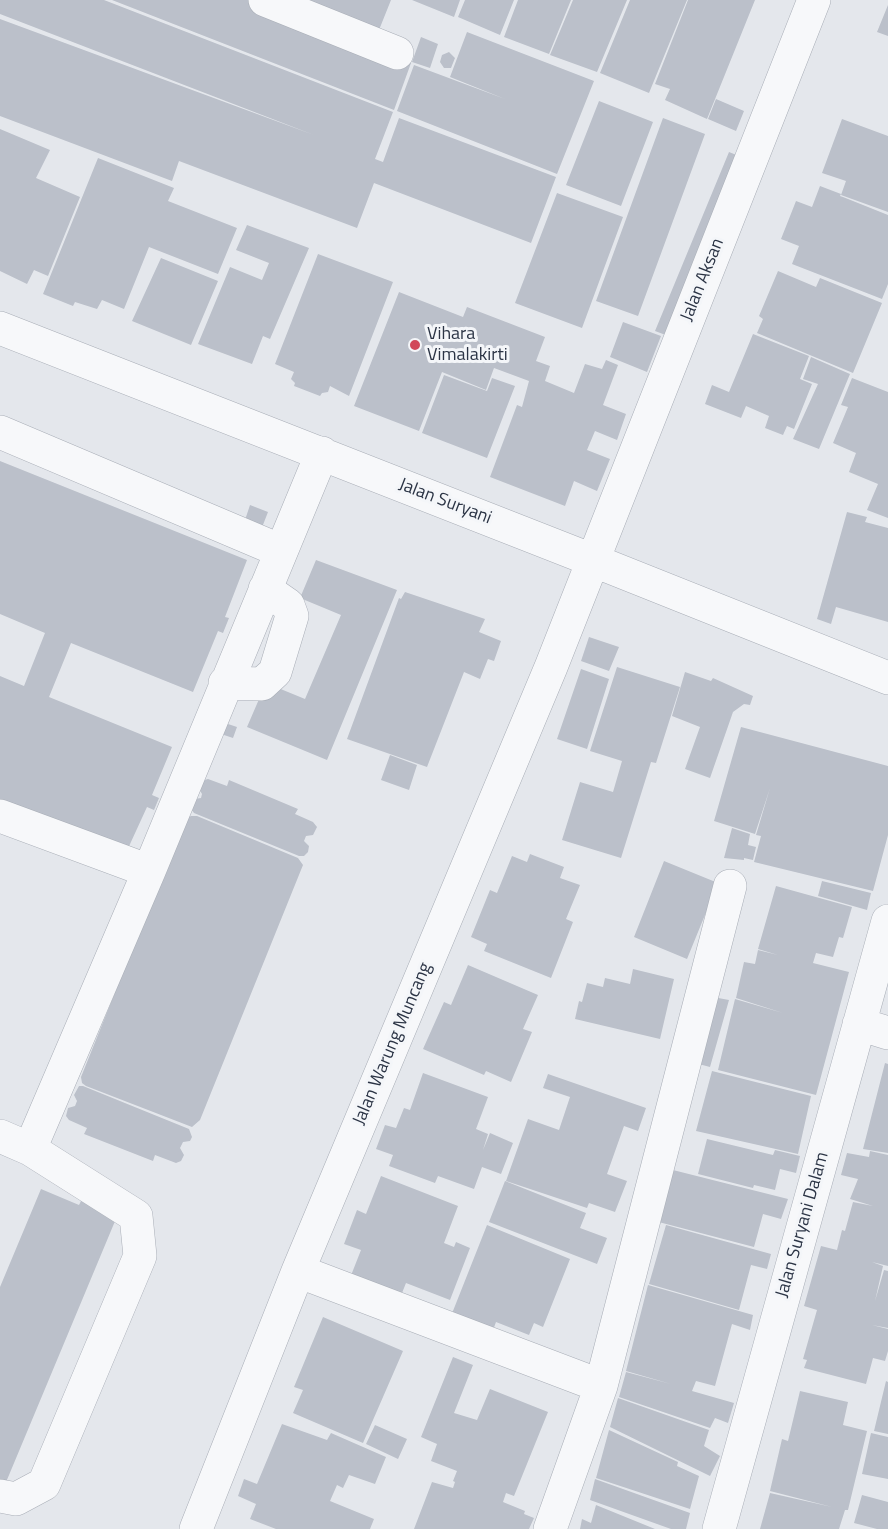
<!DOCTYPE html>
<style>
body{margin:0}
canvas{display:block;background:#e4e7ec}
</style>
<canvas width="888" height="1529"></canvas>
<script>
const c = document.querySelector('canvas').getContext('2d');
c.lineJoin = 'round';
function fill(path, color) { c.fillStyle = color; c.fill(path, 'evenodd'); }
function trace(path, color, width, dash) { c.strokeStyle = color; c.lineWidth = width; c.lineCap = dash ? 'butt' : 'round'; c.setLineDash(dash || []); c.stroke(path); }
function label(font, color, halo, rows, align = 'center') {
  c.font = font + ' "Titillium Web",sans-serif'; c.lineWidth = 6; c.setLineDash([]); c.textBaseline = 'middle'; c.strokeStyle = halo; c.fillStyle = color; for (const [text, x, y, turn = 0] of rows) {
    c.save(); c.translate(x, y); c.rotate((+turn || 0) * Math.PI / 180); c.textAlign = isNaN(turn) ? turn : align; if (halo) c.strokeText(text, 0, 0); c.fillText(text, 0, 0); c.restore();
  }
}
const building = new Path2D(`
 M0 0H104L393 112 375 159 383 162 399 118 556 177 531 243 374 183 357 228 179 161 172 181 0 116V19L314 135 0 14Z
 M112 0H250L411 63 394 110Z
 M300 0H391L379 30Z
 M412 0H460L454 17Z
 M465 0H514L500 35 458 17Z
 M518 0H571L549 54 504 37Z
 M573 0H627L597 72 550 55Z
 M630 0H687L649 93 600 73Z
 M688 0H755L707 119 665 100 670 89 655 84Z
 M888 5V36L877 32Z
 M467 32 594 81 557 174 397 111 414 65 505 99 450 77Z
 M421 37 438 44 430 68 412 62Z
 M449 52 455 58 451 68H444L440 62 442 55Z
 M716 99 744 111 736 131 708 119Z
 M599 101 653 122 621 206 566 185Z
 M663 118 705 134 638 316 596 301Z
 M842 119 888 136V212L841 195 846 181 822 173Z
 M0 129 50 150 36 178 80 197 48 276 34 270 27 284 0 271Z
 M729 152 744 158 671 337 655 331Z
 M98 158 174 188 168 201 237 228 218 274 149 247 124 309 102 300 97 309 75 302 73 306 43 294Z
 M820 186 841 194 840 196 843 197 888 215V284L882 299 792 264 799 246 781 239 796 201 812 207Z
 M557 193 623 217 582 328 515 303Z
 M247 225 309 248 270 339 263 336 252 364 198 344 230 267 262 280 269 263 236 250Z
 M318 254 393 282 349 396 330 386 328 392 322 393 320 396 294 386 295 383 291 379 294 372 275 364Z
 M161 258 218 281 191 345 132 321Z
 M778 271 816 287 820 278 882 303 853 373 757 333 763 319 759 316Z
 M399 292 463 317 467 307 545 337 536 361 550 366 545 381 574 393 585 364 602 369 606 360 618 365 603 405 626 414 617 440 595 431 587 450 610 459 597 491 574 481 565 506 490 477 517 405 522 407 529 381 494 368 486 390 442 372 419 431 354 406Z
 M623 322 661 336 647 372 610 357Z
 M753 334 809 356 800 379 812 384 794 429 787 426 783 435 765 428 769 416 746 406 741 418 705 404 712 385 729 392Z
 M811 357 850 374 819 449 793 439 818 384 803 379Z
 M444 375 487 391 492 378 515 386 487 458 422 433Z
 M852 378 888 392V518L867 510 878 484 849 472 856 453 833 443 848 407 841 405Z
 M0 461 247 560 225 617 229 618 223 633 218 631 193 692 71 643 49 697 172 747 152 795 159 798 154 810 147 807 125 855 0 804V676L24 686 45 633 0 614Z
 M250 505 268 512 261 530 244 523Z
 M847 512 867 517 865 522 888 528V622L836 607 831 624 817 619Z
 M316 560 397 590 327 760 247 727 266 683 305 699 341 615 300 598Z
 M405 592 485 619 479 632 501 641 494 661 488 659 480 679 464 672 427 767 347 739 399 598 401 599Z
 M589 637 619 647 609 671 581 661Z
 M617 667 680 687 656 763 651 762 621 858 562 840 580 782 613 792 622 761 590 751Z
 M581 669 609 679 587 749 557 739Z
 M685 672 711 681 713 678 753 696 750 705 744 704 733 712 710 778 685 769 700 727 672 716Z
 M225 723 237 727 233 738 221 734Z
 M741 727 888 766V835L873 891 754 862 761 836 756 835 770 788 755 834 714 821Z
 M390 755 417 765 409 790 381 780Z
 M208 779 227 786 229 780 298 809 295 814 313 822 317 827 313 835 306 836 304 841 309 846 308 852 304 856H299L194 813 191 809 195 799 201 798 202 794 198 787 201 781Z
 M191 816H197L298 858 303 865 200 1120 192 1127 86 1086 82 1083 81 1077 185 819Z
 M732 828 750 834 748 845 756 847 753 860 744 858V860L724 858Z
 M530 854 564 867 560 878 580 885 566 919 573 922 551 978 484 951 487 944 471 937 490 890 497 893 512 856 527 862Z
 M664 861 718 883 687 959 634 937Z
 M822 881 871 893 867 910 818 896Z
 M776 886 852 907 843 938 839 937 833 957 816 953 813 963 849 972 816 1095 718 1070 735 999 783 1013 736 998 744 962 755 964 758 950 778 955 758 949Z
 M468 965 538 995 523 1029 532 1032 511 1082 486 1071 484 1075 423 1049 444 1002 451 1005Z
 M633 969 674 979 660 1039 575 1019 579 1001 582 1002 587 983 603 987 605 978 630 984Z
 M713 997 729 1000 710 1067 695 1063Z
 M885 1063 888 1064V1153L863 1149Z
 M712 1071 811 1096 798 1154 696 1131Z
 M423 1073 488 1097 476 1129 488 1134 483 1150 490 1133 513 1143 501 1174 482 1167 474 1189 438 1176 435 1183 389 1166 393 1155 376 1149 385 1125 396 1128 404 1108 410 1110Z
 M548 1074 646 1108 638 1131 624 1126 607 1174 627 1181 615 1212 589 1203 587 1208 506 1181 528 1119 559 1130 570 1097 543 1088Z
 M79 1086H83L189 1129 192 1137 190 1141 183 1142 180 1148 184 1155 181 1161 176 1163 155 1155 153 1161 84 1134 87 1128 69 1120 66 1116 68 1108 75 1106 77 1101 74 1095Z
 M707 1139 773 1155 775 1150 800 1156 796 1173 780 1169 775 1190 754 1185 753 1188 698 1174Z
 M870 1151 888 1155V1266L872 1262 883 1266 875 1301 884 1270 888 1271V1328L872 1325 888 1329V1351L885 1361 873 1358 866 1384 804 1368 807 1360 803 1359 817 1310 804 1306 821 1246 837 1250 842 1230 845 1231 853 1202 873 1206 850 1199 858 1179 841 1175 847 1153 869 1157Z
 M665 1168 788 1199 781 1219 763 1214 754 1247 651 1220Z
 M381 1176 458 1206 444 1243 454 1247 456 1242 470 1248 450 1300 406 1283 400 1298 350 1278 361 1250 344 1244 357 1210 366 1214Z
 M505 1181 586 1213 580 1228 607 1238 597 1264 489 1222Z
 M41 1189 79 1205 82 1199 118 1214 4 1487 0 1486V1287Z
 M487 1225 570 1259 543 1327 534 1323 529 1335 496 1322 492 1333 451 1316Z
 M666 1225 771 1254 767 1269 751 1265 739 1310 649 1284Z
 M648 1285 753 1315 750 1330 732 1324 715 1386 696 1381 692 1391 734 1403 728 1423 715 1418 710 1428 619 1397 626 1372 671 1384 626 1371Z
 M323 1317 403 1351 363 1443 293 1413 303 1390 294 1387Z
 M453 1357 473 1365 454 1413 477 1420 490 1389 548 1412 514 1496 506 1493 503 1502 525 1511 524 1514 534 1518 529 1529H414L432 1482 453 1488 455 1482 453 1481 457 1471 431 1461 437 1444 421 1437Z
 M886 1381 888 1382V1434L874 1431Z
 M800 1391 848 1402 843 1425 867 1431 848 1510H845L839 1529H760L770 1493 832 1507 770 1491 782 1439 788 1441Z
 M618 1398 709 1430 704 1446 720 1456 710 1476 610 1427Z
 M282 1424 327 1440 331 1433 386 1457 375 1484 349 1475 343 1488 337 1485 330 1501 374 1519 370 1529H276L250 1519 256 1504 238 1496 244 1479 257 1484Z
 M375 1425 407 1439 398 1459 366 1444Z
 M609 1430 678 1462 677 1466 699 1476 690 1509 596 1478Z
 M871 1433 888 1437V1479L862 1474Z
 M595 1479 690 1513 686 1529H671L590 1500Z
 M862 1495 888 1502V1529H877L854 1523Z
 M596 1505 655 1529H580L582 1519 591 1523Z`);
const minor = new Path2D(`
 M265 0 397 53
 M0 328 592 560 888 678
 M0 432 281 551
 M225 683 262 684 275 672 292 616 288 605 265 589
 M0 816 149 871
 M859 1024 888 1033
 M0 1136 30 1149 136 1216 140 1256 44 1484 16 1499 0 1496
 M30 1149 149 871 322 453
 M298 1271 601 1386
 M196 1529 298 1271 551 667 814 0
 M550 1529 601 1386 730 886
 M719 1529 888 921`);
const markers = [
 [415,345,6,"#d1495b"]
];
const streetNames = [
 ["Jalan Aksan",703,280,-68],
 ["Jalan Suryani",445,502,21],
 ["Jalan Warung Muncang",393,1044,-67],
 ["Jalan Suryani Dalam",803,1225,-74]
];
const poiNames = [
 ["Vihara",427,335],
 ["Vimalakirti",427,356]
];
fill(building, '#bbc0ca');
trace(minor, '#a9aeb7', 34);
trace(minor, '#f7f8fa', 33);
for (const [x, y, r, color] of markers) { const dot = new Path2D(); dot.arc(x, y, r, 0, 2 * Math.PI); c.fillStyle = color; c.fill(dot); trace(dot, '#f4f6f9', 2); }
label('18px', '#2b3445', '#f4f6f9', streetNames);
label('18px', '#2b3445', '#f4f6f9', poiNames, 'left');
</script>
